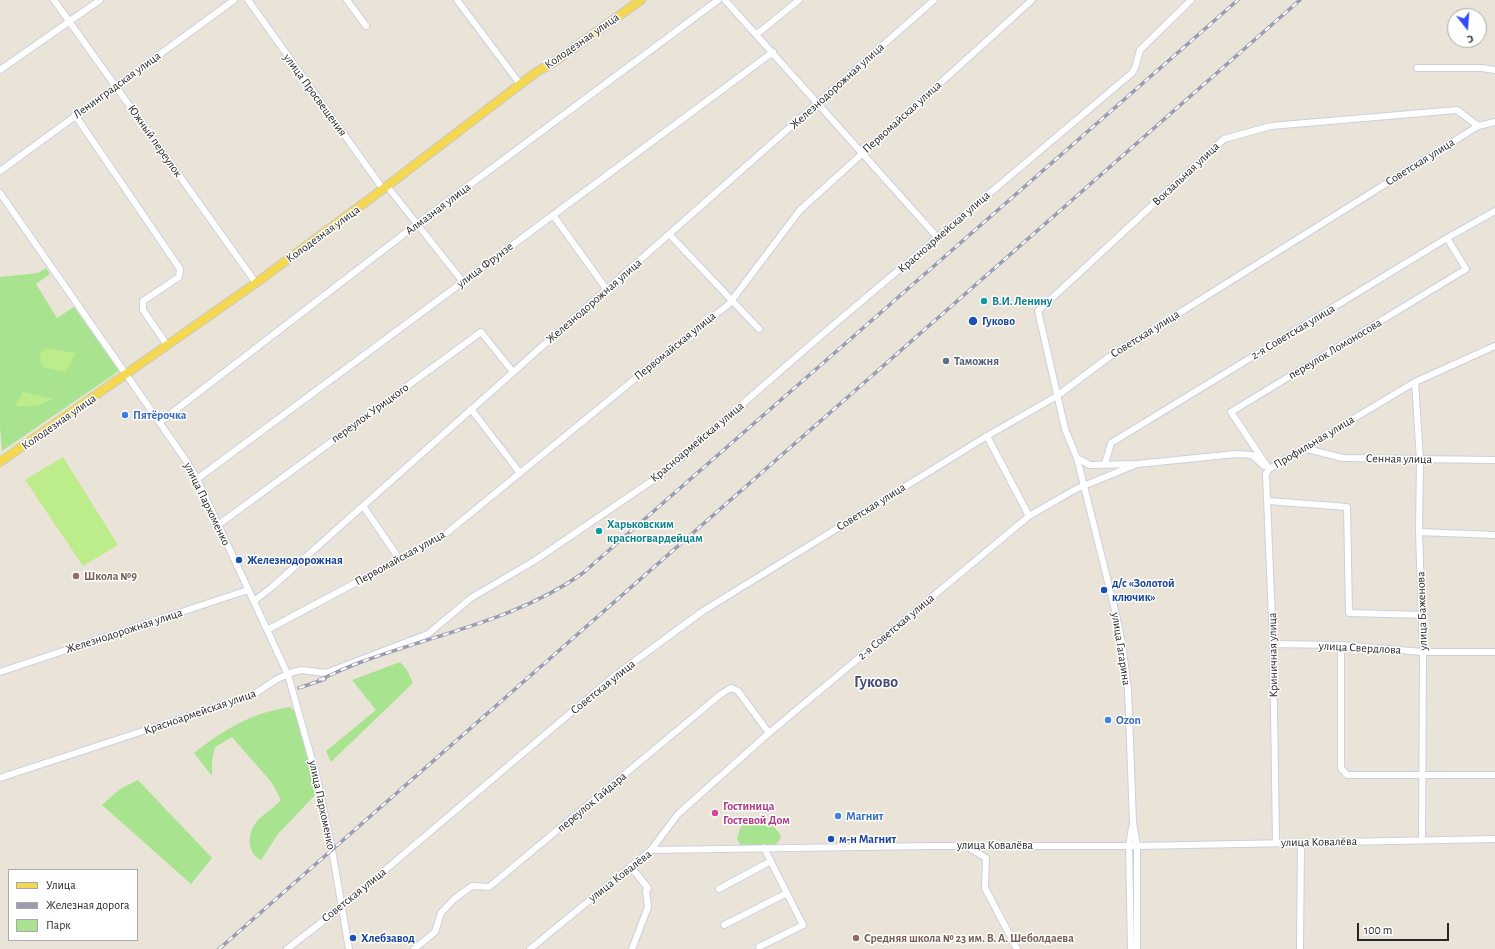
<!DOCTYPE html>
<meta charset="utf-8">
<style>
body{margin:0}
#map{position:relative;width:1495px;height:949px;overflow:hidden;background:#eae3d7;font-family:"Alegreya Sans",sans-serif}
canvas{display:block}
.legend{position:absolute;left:8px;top:869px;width:130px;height:72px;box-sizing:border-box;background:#fff;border:1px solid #a9a9a9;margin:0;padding:5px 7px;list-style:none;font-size:12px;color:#272727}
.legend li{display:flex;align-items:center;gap:8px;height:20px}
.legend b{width:20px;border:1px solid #a9a9a9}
.north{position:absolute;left:1447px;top:8px;width:40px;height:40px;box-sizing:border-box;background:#fff;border:1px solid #a9a9a9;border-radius:50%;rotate:163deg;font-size:11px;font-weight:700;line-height:16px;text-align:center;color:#272727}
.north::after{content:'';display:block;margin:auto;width:14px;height:18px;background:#2f4aff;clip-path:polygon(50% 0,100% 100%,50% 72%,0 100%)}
.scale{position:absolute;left:1357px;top:923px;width:92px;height:18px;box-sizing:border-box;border:2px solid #272727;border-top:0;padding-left:5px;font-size:12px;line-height:14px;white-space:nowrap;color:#272727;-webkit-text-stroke:3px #fff;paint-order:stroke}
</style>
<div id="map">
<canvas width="1495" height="949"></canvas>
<ul class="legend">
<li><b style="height:5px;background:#f5d851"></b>Улица</li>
<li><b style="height:5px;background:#9a9cb2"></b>Железная дорога</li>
<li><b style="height:11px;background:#a8e490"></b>Парк</li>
</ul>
<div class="north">С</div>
<div class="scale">100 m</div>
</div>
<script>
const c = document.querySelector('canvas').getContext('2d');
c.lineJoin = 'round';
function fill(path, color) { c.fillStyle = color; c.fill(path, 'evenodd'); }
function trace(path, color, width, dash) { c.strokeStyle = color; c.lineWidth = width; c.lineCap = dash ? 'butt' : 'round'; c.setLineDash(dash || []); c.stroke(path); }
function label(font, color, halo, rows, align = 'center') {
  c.font = font + ' "Alegreya Sans",sans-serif'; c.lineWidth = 3; c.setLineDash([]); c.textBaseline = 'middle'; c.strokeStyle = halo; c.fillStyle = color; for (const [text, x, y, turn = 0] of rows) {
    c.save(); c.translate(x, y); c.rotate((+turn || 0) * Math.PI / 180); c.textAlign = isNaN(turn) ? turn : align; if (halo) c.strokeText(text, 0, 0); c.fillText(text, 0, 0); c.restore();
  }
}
const green = new Path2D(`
 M46 268 50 274 36 284 57 318 74 307 119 371 2 451 0 427V277L38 273Z
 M400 662 407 670 413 683 331 762 326 751 376 710 352 680Z
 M290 707 297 713 317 793 278 834 261 860C246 853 247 832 258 820 265 813 274 808 281 800L272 783 232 737 215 747 212 760V776L194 753C225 729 251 713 290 707Z
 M138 780 212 858 191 884 102 805 120 789Z
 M772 824 779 833 781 838 775 846H741L737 839 740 828 743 825Z`);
const pitch = new Path2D(`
 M45 348 76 353 66 372 43 367 39 356Z
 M23 392 53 399 36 406H15Z
 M63 457 118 545 83 566 25 480Z`);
const minor = new Path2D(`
 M54 0 256 283
 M248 0 383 189
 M347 0 366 26
 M457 0 520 84
 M725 0 938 238
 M757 34 799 0
 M1417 68H1482L1495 70
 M0 70 100 0
 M75 115 180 269 179 277 143 301V310L167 345
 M0 171 234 0
 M387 186 463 282
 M0 193 187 462 197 479 288 675 317 778 332 850 349 949
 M553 215 607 290
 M669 234 759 329
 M1415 382 1420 460 1419 532 1423 652 1422 840
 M471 409 520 473
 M160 422 417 224 718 0
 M987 436 1029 516
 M1303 448 1343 458 1495 460
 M1077 458 1090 465 1137 464 1236 454 1252 455 1264 466
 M1105 464 1111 443 1447 238 1495 211
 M1269 469 1231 412 1466 269 1447 238
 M1269 469 1266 474 1273 644 1276 842
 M1269 469 1415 382 1495 346
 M197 479 773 52
 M1268 501 1347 507 1349 613 1422 615
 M363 506 400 560
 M218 525 481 332 513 372
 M1419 532 1495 535
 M254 601 272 587 538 350 934 0
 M267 630 443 536 658 360 729 304 800 210 1032 0
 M1273 644 1341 645 1423 652H1495
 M1341 645V768L1347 775H1495
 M0 672 248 590
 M0 778 253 695 277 679 293 672 301 670 326 673 428 634 471 598 534 561 662 474 824 333 1132 73 1135 68 1140 50 1191 0
 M966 846 986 858 985 888 1017 949
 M651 850 678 814 769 733 1029 516 1076 489 1137 464
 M630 866 648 888 646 891 648 907 632 949
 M719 889 771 861
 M724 925 787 893
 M759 947 803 925 764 848
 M287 949 339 909 613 677 703 611 987 436 1057 396 1109 357 1478 126 1495 122
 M414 949 435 932 441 913 454 899 472 886 489 887 721 694 731 688 738 691 769 733
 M530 949 651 850 931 846H1137L1495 839
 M1131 949 1129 846 1132 827
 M1137 949V846L1133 822 1128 689 1122 643 1115 610 1077 458 1065 429 1038 311 1224 139 1271 126 1457 110 1478 126
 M1300 949 1301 843`);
const major = new Path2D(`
 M0 462 256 283 387 186 535 73 557 60 641 0`);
const rail = new Path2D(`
 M319 680C333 674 347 667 361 662 436 634 517 620 583 573L1238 0
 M299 688 325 679
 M219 949 1300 0`);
const markers = [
 [984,301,4,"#0f9aa8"],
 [973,321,5,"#1a4fb4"],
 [946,361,4,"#5c6f8a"],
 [125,415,4,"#3f7fe0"],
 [599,531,4,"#0f9aa8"],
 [239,560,4,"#1a4fb4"],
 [76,576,4,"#8d6e63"],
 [1104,590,4,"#1a4fb4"],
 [1108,720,4,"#3f7fe0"],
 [715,813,4,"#d1479c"],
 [838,816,4,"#3f7fe0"],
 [831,839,4,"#1a4fb4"],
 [353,938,4,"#1a4fb4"],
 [856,938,4,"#8d6e63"]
];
const streetNames = [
 ["Колодезная улица",582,41,-35],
 ["Ленинградская улица",117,85,-36],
 ["Железнодорожная улица",837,86,-42],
 ["улица Просвещения",315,95,54],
 ["Первомайская улица",902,117,-42],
 ["Южный переулок",155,141,55],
 ["Советская улица",1420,162,-32],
 ["Вокзальная улица",1186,174,-43],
 ["Алмазная улица",438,209,-37],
 ["Красноармейская улица",944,232,-41],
 ["Колодезная улица",323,234,-36],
 ["улица Фрунзе",485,265,-37],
 ["Железнодорожная улица",594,301,-41],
 ["2-я Советская улица",1293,332,-31],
 ["Советская улица",1145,334,-32],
 ["Первомайская улица",675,346,-39],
 ["переулок Ломоносова",1335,349,-31],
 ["переулок Урицкого",370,413,-36],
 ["Колодезная улица",59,422,-35],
 ["Красноармейская улица",697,442,-40],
 ["Профильная улица",1314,442,-31],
 ["Сенная улица",1399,459,1],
 ["улица Пархоменко",207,504,64],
 ["Советская улица",871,507,-32],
 ["Первомайская улица",400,558,-29],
 ["улица Баженова",1422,611,-92],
 ["2-я Советская улица",896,627,-40],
 ["Железнодорожная улица",124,631,-18],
 ["улица Свердлова",1360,648,3],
 ["улица Гагарина",1121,649,81],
 ["Криничная улица",1273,655,-91],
 ["Советская улица",603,687,-39],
 ["Красноармейская улица",200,712,-19],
 ["переулок Гайдара",592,802,-40],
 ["улица Пархоменко",322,805,78],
 ["улица Ковалёва",1319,842,-1],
 ["улица Ковалёва",995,845],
 ["улица Ковалёва",620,876,-38],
 ["Советская улица",354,895,-39]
];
const cultureNames = [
 ["В.И. Ленину",992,301],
 ["Харьковским",607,524],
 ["красногвардейцам",607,538]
];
const transitNames = [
 ["Гуково",982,321],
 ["Железнодорожная",247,560],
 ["д/с «Золотой",1112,583],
 ["ключик»",1112,597],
 ["м-н Магнит",839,839],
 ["Хлебзавод",361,938]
];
const serviceNames = [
 ["Таможня",954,361]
];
const shopNames = [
 ["Пятёрочка",133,415],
 ["Ozon",1116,720],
 ["Магнит",846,816]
];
const educationNames = [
 ["Школа №9",84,576],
 ["Средняя школа № 23 им. В. А. Шеболдаева",864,938]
];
const hotelNames = [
 ["Гостиница",723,806],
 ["Гостевой Дом",723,820]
];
const districtNames = [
 ["Гуково",876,682]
];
fill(green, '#a8e490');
fill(pitch, '#bdec8b');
trace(minor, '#cccfe1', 8);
trace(major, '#c7c7c7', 10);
trace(minor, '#fff', 6);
trace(major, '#f5d851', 8);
trace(rail, '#9a9cb2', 3.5);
trace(rail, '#fff', 2, [6]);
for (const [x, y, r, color] of markers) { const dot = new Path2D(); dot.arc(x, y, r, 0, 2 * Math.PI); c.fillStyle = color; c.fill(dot); trace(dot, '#fff', 1.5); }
label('12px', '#272727', '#fff', streetNames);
label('bold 12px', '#0d838f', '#fff', cultureNames, 'left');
label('bold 12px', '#164399', '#fff', transitNames, 'left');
label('bold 12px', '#4e5e75', '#fff', serviceNames, 'left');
label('bold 12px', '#366cbe', '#fff', shopNames, 'left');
label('bold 12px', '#785e54', '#fff', educationNames, 'left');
label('bold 12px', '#b23c85', '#fff', hotelNames, 'left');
label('bold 16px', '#464c78', '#fff', districtNames);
</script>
